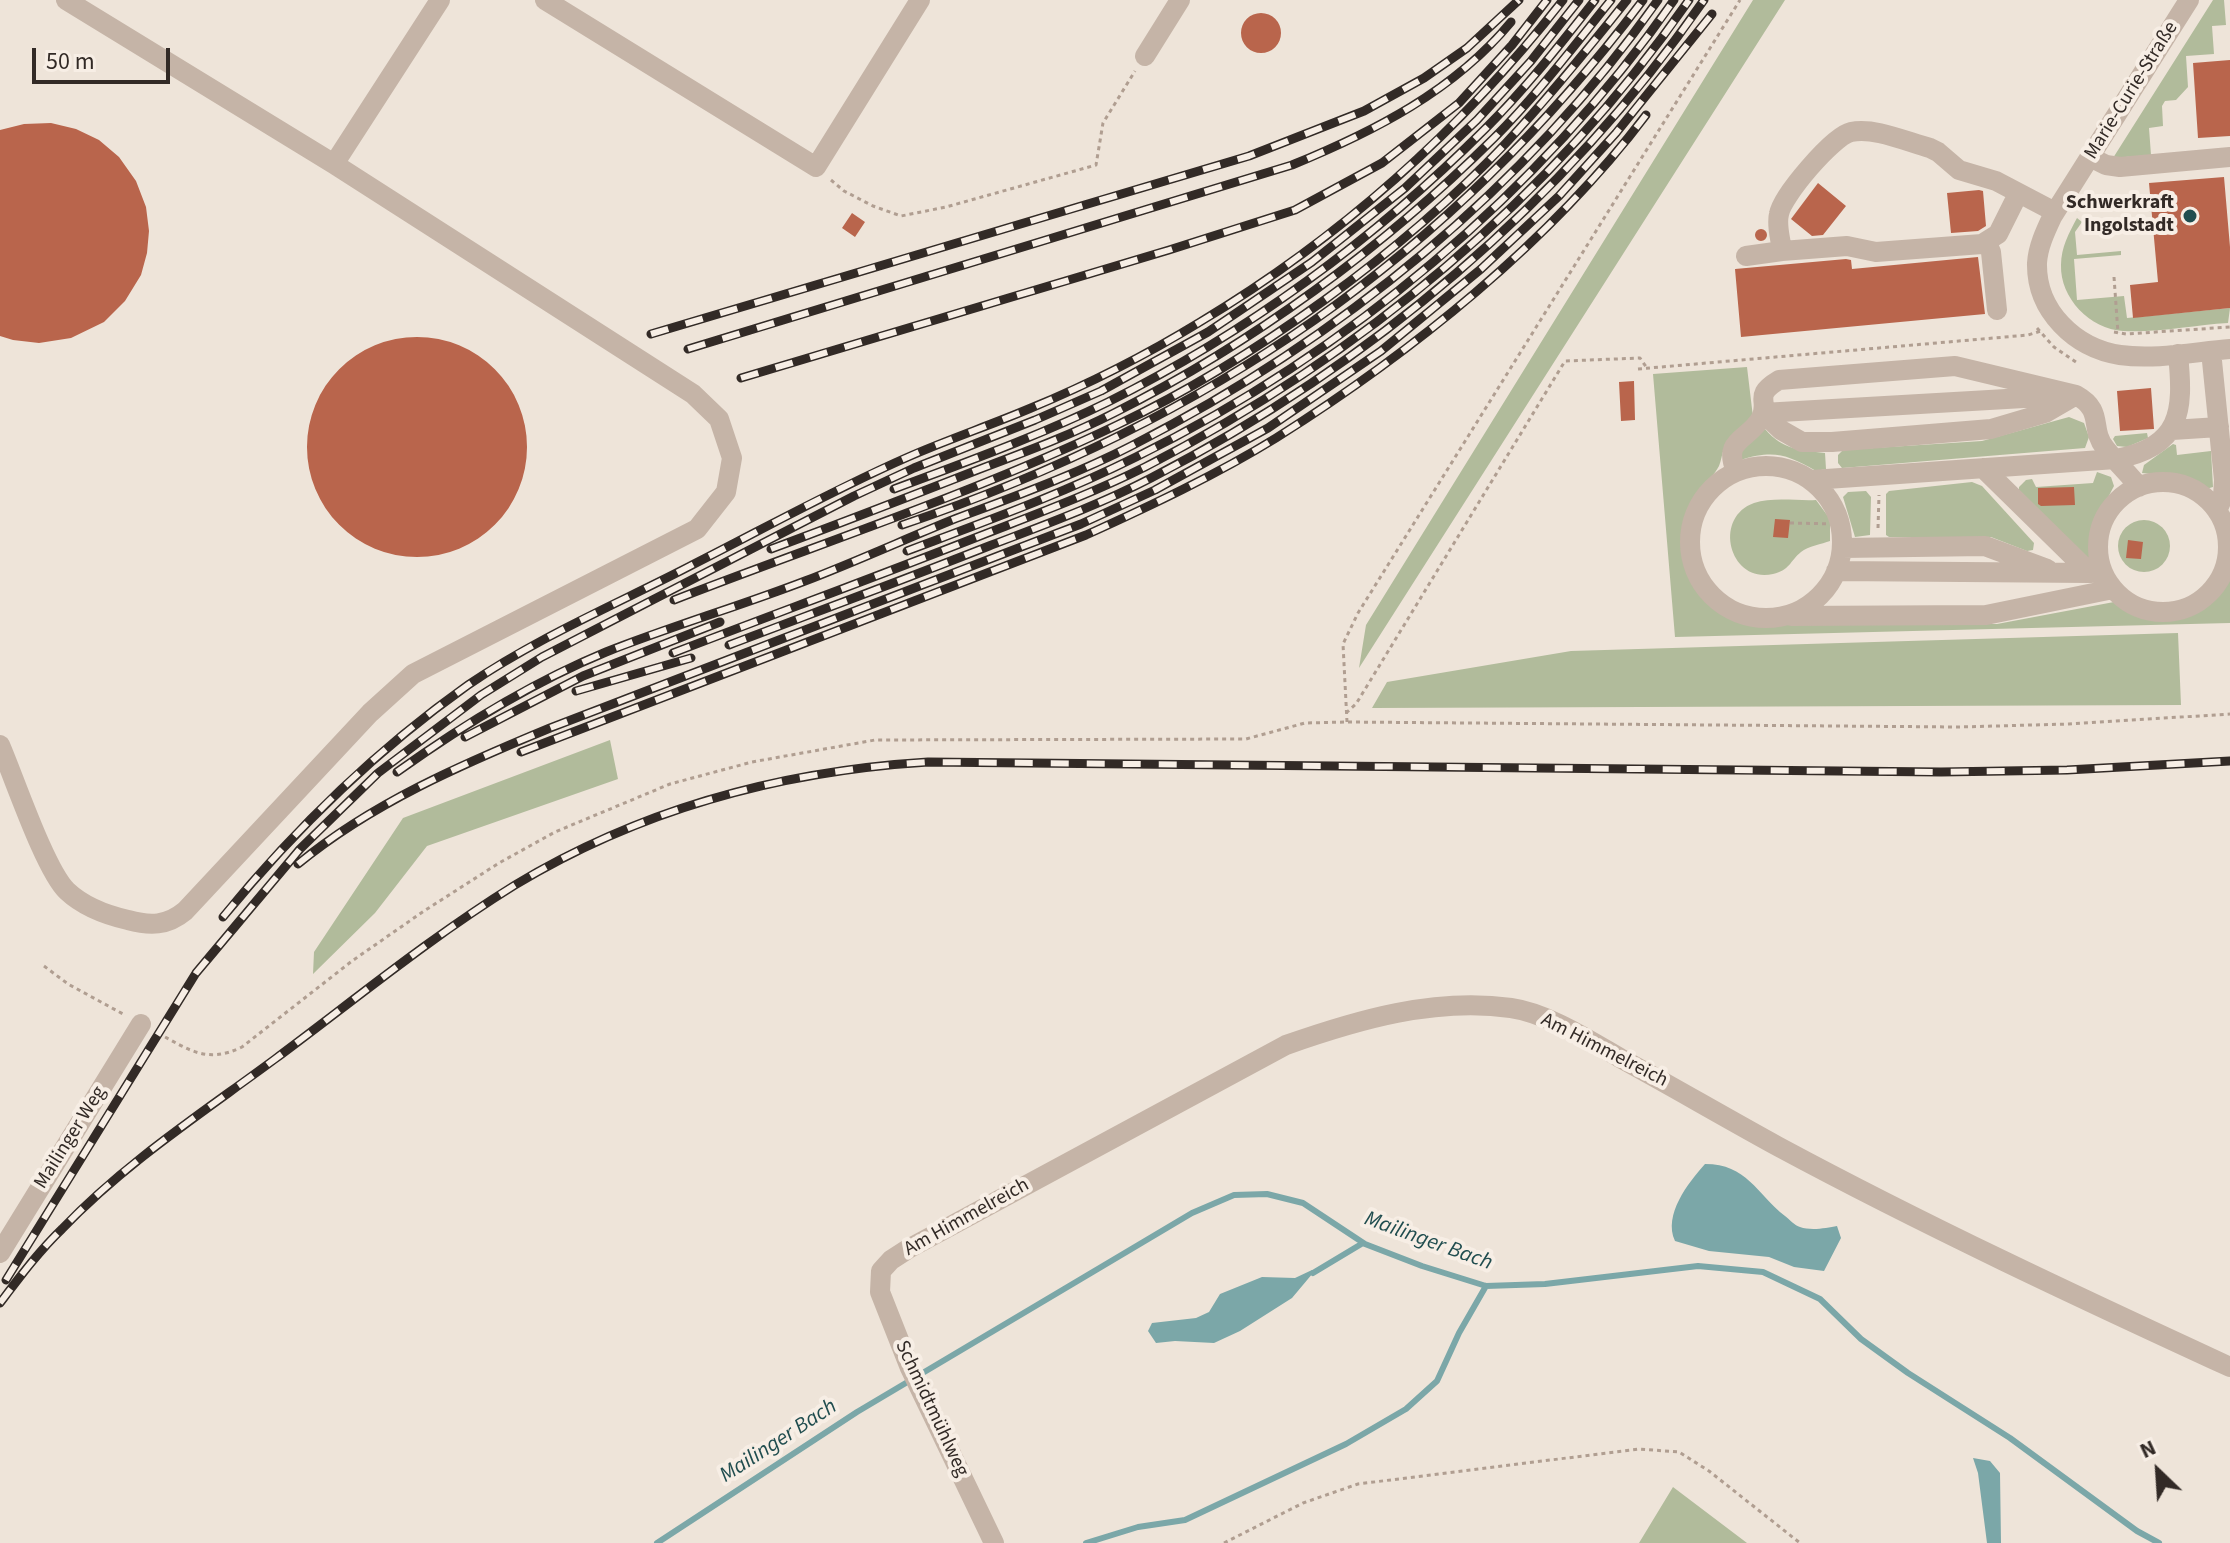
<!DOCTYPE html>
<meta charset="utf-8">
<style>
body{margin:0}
#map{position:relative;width:2230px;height:1543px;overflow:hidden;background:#eee4d9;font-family:"Source Sans 3",sans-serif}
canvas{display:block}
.north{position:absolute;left:2118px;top:1431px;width:80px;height:80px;-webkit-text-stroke:6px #f7eee5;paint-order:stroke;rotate:335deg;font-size:22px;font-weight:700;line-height:32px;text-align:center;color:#322a26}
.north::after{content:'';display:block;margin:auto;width:28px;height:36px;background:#322a26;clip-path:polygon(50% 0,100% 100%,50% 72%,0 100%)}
.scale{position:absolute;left:32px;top:48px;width:138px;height:36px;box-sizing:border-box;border:4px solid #322a26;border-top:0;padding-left:10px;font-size:24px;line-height:28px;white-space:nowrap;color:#322a26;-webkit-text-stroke:6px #f7eee5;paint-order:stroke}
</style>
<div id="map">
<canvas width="2230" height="1543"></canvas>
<div class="north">N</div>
<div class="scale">50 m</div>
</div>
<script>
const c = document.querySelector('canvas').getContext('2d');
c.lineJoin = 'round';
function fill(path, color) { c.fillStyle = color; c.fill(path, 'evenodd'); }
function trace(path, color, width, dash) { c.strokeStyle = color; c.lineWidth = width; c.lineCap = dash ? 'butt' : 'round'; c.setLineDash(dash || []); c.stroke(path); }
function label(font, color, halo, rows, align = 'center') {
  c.font = font + ' "Source Sans 3",sans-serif'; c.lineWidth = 8; c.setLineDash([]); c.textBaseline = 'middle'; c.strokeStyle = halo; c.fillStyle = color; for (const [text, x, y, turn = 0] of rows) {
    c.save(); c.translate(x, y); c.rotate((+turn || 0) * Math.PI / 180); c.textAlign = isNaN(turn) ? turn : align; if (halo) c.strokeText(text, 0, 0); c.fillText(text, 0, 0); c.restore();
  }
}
const green = new Path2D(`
 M1753 0H1785L1359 668 1366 625Z
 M2213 0H2224L2226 25 2212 26 2214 54 2186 56 2188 87 2176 100 2165 101 2162 106 2163 126 2149 128 2151 155 2113 158Z
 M2077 218 2082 222 2075 232 2077 255 2121 251V255L2074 259 2077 300 2124 296 2127 318 2230 308 2228 323C2194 325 2157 333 2123 331 2090 329 2060 298 2061 265 2061 247 2069 233 2077 218Z
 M1747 367 1753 417C1744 426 1730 437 1724 448 1722 454 1721 461 1719 466 1710 483 1693 492 1687 511 1667 563 1707 609 1754 624H1997L2114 602 2144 617 2164 621 2185 616 2207 606 2223 591 2230 578V623L1675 637 1653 374Z
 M2069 417 2084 423 2089 437 2085 448 1842 468 1838 463V455L1843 450 1982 441Z
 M1765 429C1783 450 1800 450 1825 453L1826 469 1816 471C1786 454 1774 450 1740 460L1742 443Z
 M2147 433 2148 438 2127 447 2117 446 2113 439 2115 436Z
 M2173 444 2176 445 2177 455 2211 451 2213 487 2206 489C2183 469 2167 476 2142 473L2144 465Z
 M2097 472 2111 477 2114 486 2092 528 2090 543 2093 560 2091 563 2019 492V487L2026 480 2032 479 2036 487 2093 483Z
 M1972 482 1982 486 2034 543 2033 550 2027 551 1991 537H1889L1886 535V494L1889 491Z
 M1866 491 1871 497 1870 535 1855 537 1843 497 1848 492Z
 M1816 500 1830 519V541C1822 544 1808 546 1801 552 1790 561 1790 570 1773 574 1730 584 1712 518 1754 503 1772 497 1797 501 1816 500Z
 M2118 546a26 26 0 1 1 52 0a26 26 0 1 1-52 0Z
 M2178 633 2181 705 1372 708 1387 682 1571 651Z
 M610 740 618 779 427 846 375 913 313 974 314 952 403 818Z
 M1673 1487 1747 1543H1639Z`);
const water = new Path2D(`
 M1705 1164C1747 1164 1756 1193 1785 1216 1789 1219 1795 1226 1800 1227 1811 1231 1827 1228 1837 1226L1841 1238 1824 1271 1794 1267 1769 1257 1709 1251 1675 1241C1663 1215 1688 1183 1705 1164Z
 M1312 1270 1313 1273 1292 1298 1240 1331 1214 1343 1175 1341 1156 1343 1148 1331 1152 1323 1196 1318 1209 1312 1220 1294 1262 1277 1295 1278Z
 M1973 1458 1990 1461 2000 1473 2001 1543H1987L1978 1473Z`);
const stream = new Path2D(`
 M1313 1273 1363 1243
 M657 1543 857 1412 1192 1213 1234 1195 1267 1194 1303 1203 1365 1244 1422 1266 1486 1286 1545 1284 1698 1266 1763 1272 1820 1299 1861 1339 1908 1373 2010 1438 2137 1531 2159 1543
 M1086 1543 1138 1527 1185 1520 1346 1444 1406 1409 1437 1381 1459 1333 1486 1286`);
const building = new Path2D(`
 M1241 33a20 20 0 1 1 40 0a20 20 0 1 1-40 0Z
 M2230 60V136L2198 138 2193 63Z
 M51 123 76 129 99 140 119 157 136 181 146 207 149 231 147 253 141 275 125 301 104 322 71 338 39 343 13 340 0 336V130L24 124Z
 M2224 177 2230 247V308L2133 318 2130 285 2158 282 2149 183Z
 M1818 183 1846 206 1823 235 1812 236 1791 219Z
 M1979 190 1983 191 1986 226 1978 231 1951 233 1947 193Z
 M852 213 865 222 855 237 842 228Z
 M1755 235a6 6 0 1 1 12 0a6 6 0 1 1-12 0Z
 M1978 257 1985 314 1741 337 1735 269 1846 259 1851 260 1852 269Z
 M307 447a110 110 0 1 1 220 0a110 110 0 1 1-220 0Z
 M1634 381 1635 420 1621 421 1619 382Z
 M2151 388 2154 429 2120 431 2117 391Z
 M2074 487 2075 505 2041 506 2038 504V488Z
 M1775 519 1790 520 1788 538 1773 537Z
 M2128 540 2143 542 2141 559 2126 558Z`);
const path = new Path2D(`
 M831 180 844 191 873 206 901 216 946 207 1096 165 1103 123 1135 71
 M2114 277 2118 333
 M2037 328 2054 347 2076 362
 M2114 332 2126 334 2230 327
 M1638 369 2028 335 2041 331
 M1790 523 1841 524
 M1878 528 1879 495
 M1346 713 1356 704 1565 361 1640 358 1647 368
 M1347 722 1343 644 1358 613 1740 0
 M44 966 68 984 123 1014
 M158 1033C189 1050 207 1064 242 1047L352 961 424 911 499 863 555 832 670 784 752 762 875 740 1246 739 1305 723 1347 722 1959 727 2069 724 2230 714
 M1224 1543 1303 1503 1358 1484 1639 1449 1679 1452 1709 1471 1800 1543`);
const minor = new Path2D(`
 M545 0 816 167 920 0
 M2189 0 2052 217C2045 232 2038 247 2037 263 2036 311 2075 348 2120 355 2155 360 2194 352 2230 349
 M1145 56 1180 0
 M2090 157 2106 165 2120 167 2230 157
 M334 164 440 0
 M2018 194 1998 234 1982 244 1876 252 1847 246 1782 251C1781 240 1776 226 1779 214 1782 196 1833 136 1851 132 1875 127 1907 142 1930 148L1938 152 1959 170 1996 181 2055 212
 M1987 243 1991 252 1997 310
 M1746 256 1782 251
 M2211 351 2224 480 2223 497 2217 511
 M2076 395 2045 413 1991 429 1832 442H1802L1781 430 1763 413Z
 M2172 430 2219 427
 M1690 542a76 76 0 1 1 152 0a76 76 0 1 1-152 0Z
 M1983 468 2090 573 2098 572
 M1736 471C1722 439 1749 440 1761 418 1770 400 1752 396 1779 380L1955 366 2076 395C2105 411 2089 428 2105 448 2115 461 2128 473 2139 487
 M1812 480 2116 459C2181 446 2184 413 2178 354
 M2098 547a65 65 0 1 1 130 0a65 65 0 1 1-130 0Z
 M1842 548 1985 546 2047 569
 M1836 571 2090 573
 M1791 616 1986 615 2113 589
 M0 745C14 777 45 870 67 891 84 907 106 915 128 920 150 926 167 926 185 911L370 713 413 674 697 529 726 492 732 458 719 419 693 394 334 164 66 0
 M0 1253 141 1024
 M994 1543 910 1368 880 1292 881 1271 891 1260 908 1249 1286 1045C1357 1020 1435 997 1511 1008 1547 1013 1589 1040 1620 1058 1673 1087 1726 1118 1779 1147 1926 1226 2078 1297 2230 1367`);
const rail = new Path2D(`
 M651 334 1249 156 1364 111 1424 78 1467 48 1519 0
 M688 349 1292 165C1373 132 1454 91 1511 22
 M741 378 1169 250 1295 210 1382 163 1459 103 1512 45 1547 0
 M894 489C966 462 1039 436 1108 402 1246 333 1375 239 1485 129 1525 89 1560 45 1595 0
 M902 525C1206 422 1449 258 1643 0
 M771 549C841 523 911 496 980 469 1025 452 1071 435 1114 413 1253 343 1383 248 1494 138 1537 95 1573 47 1611 0
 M907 551C984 522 1062 494 1136 457 1347 353 1539 193 1674 0
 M674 600C821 543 975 493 1117 425 1252 361 1404 251 1506 143 1549 97 1588 49 1627 0
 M729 645C816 612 903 580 989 546 1044 525 1099 505 1151 478 1370 365 1563 203 1704 0
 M673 653C777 613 881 575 985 534 1039 513 1093 493 1145 467 1359 357 1551 199 1689 0
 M576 691 691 658
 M465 737 583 676 720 622
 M521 752 1086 535C1150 506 1216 475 1276 438 1411 353 1549 243 1646 115
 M397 772C463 725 531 683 606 652 672 626 740 606 805 581 855 562 903 540 952 520 1013 497 1075 475 1133 445 1338 340 1525 189 1658 0
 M298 864C372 803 463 764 550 728L1081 524 1155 490 1268 428 1381 351 1481 269 1559 196 1616 133 1712 14
 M223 917C295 829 375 751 468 685 538 637 619 603 694 564 765 528 835 489 908 457 949 439 991 425 1031 408 1089 384 1146 355 1200 322 1340 238 1463 128 1563 0
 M6 1280 196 973 300 849 378 773 481 695 542 657 854 496 914 468 1035 420 1101 391 1208 332 1312 262 1405 188 1477 120 1531 61 1579 0
 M0 1303C19 1278 39 1251 62 1229 125 1163 202 1113 275 1059 353 1001 431 937 515 885 641 809 781 771 928 762L1941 772 2067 770 2230 761`);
const markers = [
 [2190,216,8,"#204d4f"]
];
const streetNames = [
 ["Marie-Curie-Straße",2132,91,-58],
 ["Am Himmelreich",1604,1051,27],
 ["Mailinger Weg",71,1138,-58],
 ["Am Himmelreich",967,1218,-29],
 ["Schmidtmühlweg",931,1409,65]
];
const poiNames = [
 ["Schwerkraft",2174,204],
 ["Ingolstadt",2174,227]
];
const waterNames = [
 ["Mailinger Bach",1428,1242,20],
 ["Mailinger Bach",779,1442,-33]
];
fill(green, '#b1bb9b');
fill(water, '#7ba7a8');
trace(stream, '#7ba7a8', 6);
fill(building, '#b9654c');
trace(path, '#b09e91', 3, [4, 4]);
trace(minor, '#c5b4a7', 20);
trace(rail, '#322a26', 9);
trace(rail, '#f7eee5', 6, [18]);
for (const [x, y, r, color] of markers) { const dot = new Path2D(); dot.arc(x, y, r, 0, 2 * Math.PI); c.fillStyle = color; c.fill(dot); trace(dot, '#f7eee5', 3); }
label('20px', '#322a26', '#f7eee5', streetNames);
label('bold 20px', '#322a26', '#f7eee5', poiNames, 'right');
label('italic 22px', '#204d4f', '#f7eee5', waterNames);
</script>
